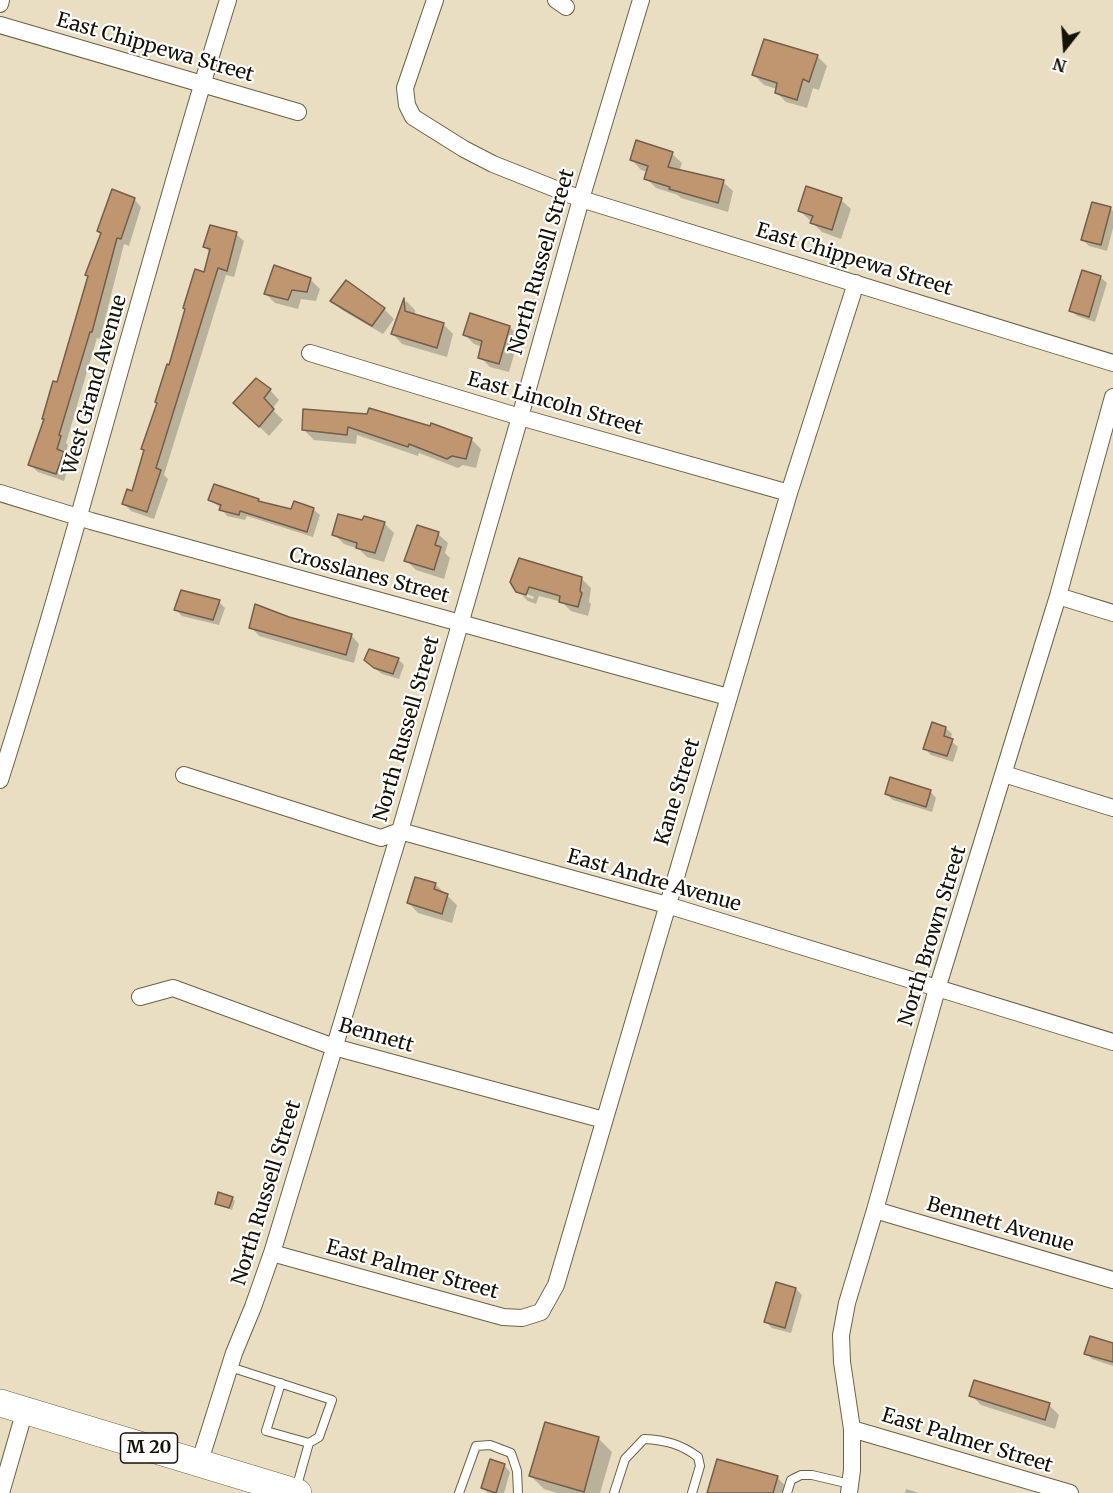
<!DOCTYPE html>
<style>
body{margin:0}
#map{position:relative;width:1113px;height:1493px;overflow:hidden;background:#e9dec2;font-family:Merriweather,serif}
canvas{display:block}
.north{position:absolute;left:1035px;top:18px;width:60px;height:60px;-webkit-text-stroke:4px #fff;paint-order:stroke;rotate:197deg;font-size:16px;font-weight:700;line-height:24px;text-align:center;color:#141107}
.north::after{content:'';display:block;margin:auto;width:21px;height:27px;background:#141107;clip-path:polygon(50% 0,100% 100%,50% 72%,0 100%)}
</style>
<div id="map">
<canvas width="1113" height="1493"></canvas>
<div class="north">N</div>
</div>
<script>
const c = document.querySelector('canvas').getContext('2d');
c.lineJoin = 'round';
function fill(path, color) { c.fillStyle = color; c.fill(path, 'evenodd'); }
function trace(path, color, width, dash) { c.strokeStyle = color; c.lineWidth = width; c.lineCap = dash ? 'butt' : 'round'; c.setLineDash(dash || []); c.stroke(path); }
function label(font, color, halo, rows, align = 'center') {
  c.font = font + ' Merriweather,serif'; c.lineWidth = 4.5; c.setLineDash([]); c.textBaseline = 'middle'; c.strokeStyle = halo; c.fillStyle = color; for (const [text, x, y, turn = 0] of rows) {
    c.save(); c.translate(x, y); c.rotate((+turn || 0) * Math.PI / 180); c.textAlign = isNaN(turn) ? turn : align; if (halo) c.strokeText(text, 0, 0); c.fillText(text, 0, 0); c.restore();
  }
}
const shadow = new Path2D(`
 M817 56 827 66 819 90 813 88 807 108 786 102 776 92 777 89 764 85 754 75Z
 M672 154 682 163 679 171 723 182 733 191 728 212 681 198 678 195 656 188 646 178 648 172 641 170 632 160Z
 M134 199 141 207 129 246 124 244 100 339 97 338 66 443 68 445 65 455 70 461 64 481 38 472 30 465 58 384 89 277 86 275 102 234 99 231Z
 M841 200 851 209 841 239 822 232 799 210Z
 M1110 208 1113 211V228L1107 251 1089 246 1083 240Z
 M236 234 244 241 234 277 226 275 164 475 168 479 154 519 131 511 123 503 133 493 146 452 142 449 170 367 206 274 210 253 205 247Z
 M1100 277 1107 283 1095 322 1077 316 1071 310Z
 M310 279 320 289 316 301 301 299 298 309 275 303 265 293Z
 M346 282 384 309 394 319 383 334 342 310 332 301Z
 M406 301 415 310V315L444 325 453 334 447 357 402 344 393 334Z
 M510 327 519 337 509 372 490 367 480 357 482 347 474 344 465 335Z
 M270 390 279 400 272 409 283 420 269 436 245 413Z
 M305 410 471 439 481 449 476 468 463 465 458 468 419 453 418 456 357 435 356 444 314 440 304 430Z
 M210 500 258 501 292 511 313 509 320 515 313 537 247 516 245 520 227 516 221 508Z
 M363 522 384 523 394 533 384 562 367 557 359 549 344 544 334 534Z
 M438 534 448 543 445 553 450 558 444 579 416 570 406 560Z
 M582 579 591 588 589 602 591 604 588 616 571 611 562 602 539 596 536 604 528 601 522 595 533 599 534 597 520 591V593L511 581Z
 M219 602 225 608 219 625 182 616 175 609Z
 M288 618 351 635 359 644 354 663 259 636 251 627Z
 M398 659 404 665 399 679 382 674 372 666Z
 M946 728 952 734 950 740 958 747 953 762 931 755 925 749Z
 M930 791 936 798 932 812 893 800 886 794Z
 M435 884 457 905 452 923 418 913 409 903Z
 M232 1198 235 1201 232 1210 217 1203Z
 M796 1289 802 1295 791 1333 772 1328 766 1322Z
 M1113 1345V1366L1092 1359 1086 1353Z
 M971 1395 1049 1405 1059 1415 1055 1429 981 1405Z
 M598 1438 612 1452 600 1493H557L544 1489 531 1476Z
 M504 1465 510 1472 504 1493H488L483 1488Z
 M777 1477 790 1491V1493H709Z
 M906 1489 919 1493H905Z`);
const building = new Path2D(`
 M764 39 818 55 809 82 803 79 797 100 775 93 777 83 752 75Z
 M636 140 673 152 668 167 724 180 718 203 669 189 670 187 644 179 648 166 630 160Z
 M806 186 842 198 832 230 810 223 813 216 798 211Z
 M112 189 135 198 121 239 117 238 92 332H90L59 435 61 436 57 449 64 452 56 474 28 465 44 419H42L53 381 57 382 88 276 85 275 101 233 97 231Z
 M1092 202 1111 207 1101 245 1081 240Z
 M210 225 237 232 227 271 218 268 156 468 161 470 147 512 122 504 127 489 132 491 144 450 141 449 157 403 155 402 167 364 169 365 185 309 183 308 195 269 204 272 210 249 203 247Z
 M274 265 311 278 307 292 292 290 288 300 264 294Z
 M1082 270 1101 276 1089 317 1069 311Z
 M346 280 385 308 372 326 330 301Z
 M404 298 405 311 444 323 437 348 391 334Z
 M470 313 510 326 499 364 478 358 482 341 463 335Z
 M256 378 271 389 264 398 274 409 259 427 233 403Z
 M369 408 430 426 431 423 472 438 466 459 452 456 447 459 409 444 408 447 348 427 347 435 302 430 303 409 367 414Z
 M214 484 259 499 258 501 291 509 294 501 314 508 307 532 240 511 239 515 219 510 221 505 208 500Z
 M338 514 362 520 364 516 385 522 375 553 356 548 357 543 332 535Z
 M417 525 439 532 435 545 441 547 434 570 404 561Z
 M519 558 582 577 580 591 582 593 578 607 559 602 560 596 529 587 526 595 516 592 510 582Z
 M181 590 220 600 213 620 174 610Z
 M255 604 289 617 352 634 346 655 249 628Z
 M369 649 399 658 393 674 374 668 364 660Z
 M932 722 946 727 944 736 953 739 947 756 923 749Z
 M890 777 931 790 926 807 885 794Z
 M415 877 436 883 434 889 448 894 442 914 407 903Z
 M218 1192 233 1197 229 1208 215 1204Z
 M776 1282 796 1288 785 1328 764 1322Z
 M1090 1336 1113 1343V1362L1084 1354Z
 M974 1380 1050 1403 1045 1420 969 1396Z
 M545 1422 599 1437 584 1492 529 1476Z
 M490 1459 505 1464 496 1493 481 1488Z
 M717 1459 778 1476 773 1493H707Z`);
const lane = new Path2D(`
 M230 1367 332 1400 319 1437 309 1443 296 1489
 M281 1383 266 1431 309 1443
 M459 1493 476 1446 490 1445 511 1453 517 1471 518 1493
 M614 1493 625 1459 644 1439C665 1440 681 1444 698 1457L700 1466 692 1493
 M787 1493 791 1480 801 1475H812L850 1484`);
const street = new Path2D(`
 M435 0 405 88 407 105 413 117 464 149 493 164 581 199 1113 363
 M556 0 566 7
 M0 4 1 0
 M0 25 298 112
 M310 353 520 417 789 493
 M0 493 91 521 728 697
 M1058 596 1113 613
 M1004 774 1113 808
 M184 775 381 838 400 831 667 905 1113 1042
 M0 780C82 522 147 259 228 0
 M140 997 173 988 334 1047 604 1120
 M875 1210 1113 1280
 M272 1253 503 1317 522 1318 541 1312 556 1285 789 493 856 283
 M852 1429 1070 1493
 M199 1464 234 1353 253 1307 272 1253 400 831 520 417 581 199 641 0
 M1 1493 25 1410
 M849 1493 852 1470V1429L842 1362 841 1335 847 1303 875 1210 937 989 1058 596 1113 397`);
const primary = new Path2D(`
 M0 1403 298 1493`);
const shields = [
 [149,1448,57]
];
const shieldNames = [
 ["M 20",149,1448]
];
const streetNames = [
 ["East Chippewa Street",155,48,16],
 ["East Chippewa Street",854,260,17],
 ["North Russell Street",542,262,-74],
 ["West Grand Avenue",95,385,-74],
 ["East Lincoln Street",555,404,16],
 ["Crosslanes Street",369,576,15],
 ["North Russell Street",407,729,-74],
 ["Kane Street",678,792,-73],
 ["East Andre Avenue",654,881,16],
 ["North Brown Street",933,936,-73],
 ["Bennett",376,1036,16],
 ["North Russell Street",267,1193,-73],
 ["Bennett Avenue",1000,1225,16],
 ["East Palmer Street",412,1270,15],
 ["East Palmer Street",967,1441,17]
];
fill(shadow, '#0003');
fill(building, '#bf9670');
trace(building, '#725e4b', 1.5);
trace(lane, '#6a6148', 10);
trace(street, '#6a6148', 18);
trace(primary, '#6a6148', 28);
trace(lane, '#fff', 8);
trace(street, '#fff', 16);
trace(primary, '#fff', 27);
for (const [x, y, w] of shields) { const box = new Path2D(); box.roundRect(x - w / 2, y - 15, w, 30, 4.5); c.fillStyle = '#fff'; c.fill(box); trace(box, '#141107', 1.5); }
label('bold 18px', '#141107', null, shieldNames);
label('20px', '#141107', '#fff', streetNames);
</script>
